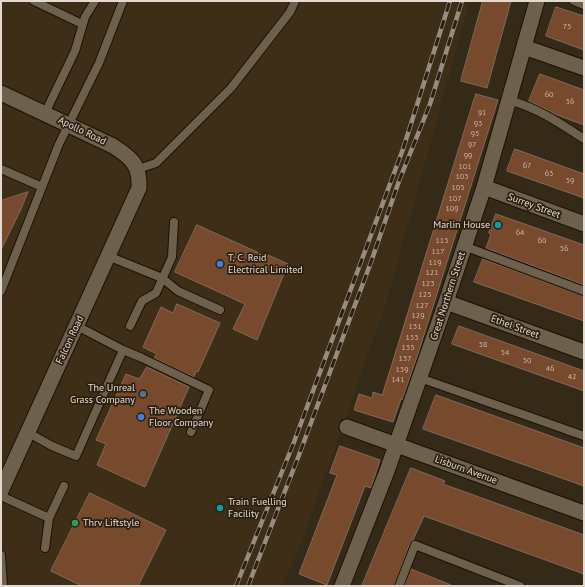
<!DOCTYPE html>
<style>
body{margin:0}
#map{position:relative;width:585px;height:587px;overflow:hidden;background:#352918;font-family:"PT Sans",sans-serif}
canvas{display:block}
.frame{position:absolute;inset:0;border:2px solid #e3dbd1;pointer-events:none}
</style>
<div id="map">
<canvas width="585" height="587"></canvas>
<div class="frame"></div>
</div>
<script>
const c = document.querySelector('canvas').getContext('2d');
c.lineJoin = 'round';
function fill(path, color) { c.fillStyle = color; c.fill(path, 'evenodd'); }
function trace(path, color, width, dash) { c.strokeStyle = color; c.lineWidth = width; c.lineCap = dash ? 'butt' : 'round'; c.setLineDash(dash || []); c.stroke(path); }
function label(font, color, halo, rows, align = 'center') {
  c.font = font + ' "PT Sans",sans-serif'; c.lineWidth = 3.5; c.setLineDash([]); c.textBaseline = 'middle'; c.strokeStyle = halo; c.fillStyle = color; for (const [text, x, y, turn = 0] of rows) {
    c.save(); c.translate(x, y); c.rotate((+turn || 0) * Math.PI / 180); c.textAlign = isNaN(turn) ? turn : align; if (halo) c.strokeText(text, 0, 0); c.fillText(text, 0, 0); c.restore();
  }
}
const built = new Path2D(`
 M1 1H470L386 304 300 546 282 586H1Z`);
const building = new Path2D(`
 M483 1H511L487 88 461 81Z
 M556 7 584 16V50L546 36Z
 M540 74 584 90V125L557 115 529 101Z
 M476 94 498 100 418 354 402 400 401 399 393 422 354 410 359 394 372 398 373 392 382 395Z
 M515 149 584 174V198L507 171Z
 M28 192 21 209 1 250V201Z
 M496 214 584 245V285L486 248 491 234 489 233Z
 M197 225 268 257V255L288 264 257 340 233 329 245 304 175 272Z
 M483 259 584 296V321L474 282Z
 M177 304 220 323 198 372 196 371 194 377 154 358 157 354 143 347 161 307 173 313Z
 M459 326 584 371V391L452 344Z
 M147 367 189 387 145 487 97 465 106 444 96 440 126 374 139 379Z
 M436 395 584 448V486L423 429Z
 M340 446 380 460 371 488 365 486 327 585 299 574 337 475 330 473Z
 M411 468 445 481 443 484 584 535V574L424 516 413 540 410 543 394 586H362Z
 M90 493 166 530 138 586H82L51 571Z
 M411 569 451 585V586H405Z`);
const service = new Path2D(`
 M34 1 82 24
 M574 1 584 5
 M508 100C536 107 560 123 584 139
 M45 113 75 51 85 17 95 1
 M1 169 42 187
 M138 169 156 163 231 88 290 12 295 1
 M464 246 584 291
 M108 256 162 278 178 291 220 310
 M1 291 59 144 99 63 123 1
 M130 326 142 301 156 293 172 257 174 222
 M123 350 142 358 209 390 191 432
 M420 378 584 436
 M27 432 52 446 76 456 123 350 77 326
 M1 496 49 518
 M45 548 49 518 64 486
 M1 555 3 586
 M399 586 415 545 520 586`);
const minor = new Path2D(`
 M524 47 584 68
 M1 93 113 146C132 158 140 165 139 188L1 491
 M484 187 584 224
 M446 302 584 352
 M347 427 584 513
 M342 586 387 471 446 302 484 187 537 1`);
const rail = new Path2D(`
 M236 586 294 442 403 149 450 1
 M248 586 299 455 371 262 399 181 430 104 462 1`);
const markers = [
 [498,225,4,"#0f9aa8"],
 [220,264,4,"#3f7fe0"],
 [143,394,4,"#5c6f8a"],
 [141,417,4,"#3f7fe0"],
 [220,508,4,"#0f9aa8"],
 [75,523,4,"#2e9e5b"]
];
const numberNames = [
 ["75",567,27],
 ["60",549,95],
 ["56",570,102],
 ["91",482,113],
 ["93",478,124],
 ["95",475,134],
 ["97",472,145],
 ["99",468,156],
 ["67",527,166],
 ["101",465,167],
 ["63",549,174],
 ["103",462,177],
 ["59",570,181],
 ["105",458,188],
 ["107",455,199],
 ["109",452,209],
 ["64",520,233],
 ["115",442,241],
 ["60",542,241],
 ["56",564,249],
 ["117",438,252],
 ["119",435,263],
 ["121",432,273],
 ["123",428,284],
 ["125",425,295],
 ["127",422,306],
 ["129",418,316],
 ["131",415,327],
 ["133",412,338],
 ["58",483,345],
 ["135",408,348],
 ["54",505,353],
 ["137",405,359],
 ["50",527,361],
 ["46",550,369],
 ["139",402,370],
 ["42",572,377],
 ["141",398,380]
];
const streetNames = [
 ["Apollo Road",82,131,26],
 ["Surrey Street",534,206,20],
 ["Great Northern Street",448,296,-72],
 ["Ethel Street",515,327,20],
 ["Falcon Road",70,340,-65],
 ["Lisburn Avenue",466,470,20]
];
const poiNames = [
 ["Marlin House",490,225,"right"],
 ["T. C. Reid",228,258],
 ["Electrical Limited",228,270],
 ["The Unreal",135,388,"right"],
 ["Grass Company",135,400,"right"],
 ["The Wooden",149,411],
 ["Floor Company",149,423],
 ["Train Fuelling",228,502],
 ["Facility",228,514],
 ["Thrv Liftstyle",83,523]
];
fill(built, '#3e2e17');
fill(building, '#774a2e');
trace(building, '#7f6a5e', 1);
trace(service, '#1c1103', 10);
trace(minor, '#1c1103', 17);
trace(service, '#6d604d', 8);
trace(minor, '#6d604d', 15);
trace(rail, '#968c7f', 4.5);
trace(rail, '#2b1f0f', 3, [9]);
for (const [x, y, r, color] of markers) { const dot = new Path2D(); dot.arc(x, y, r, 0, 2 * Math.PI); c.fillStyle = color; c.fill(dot); trace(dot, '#2b1f0f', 1.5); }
label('8px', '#c8b7a8', null, numberNames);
label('10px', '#e3dbd1', '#2b1f0f', streetNames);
label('10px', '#e3dbd1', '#2b1f0f', poiNames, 'left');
</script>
